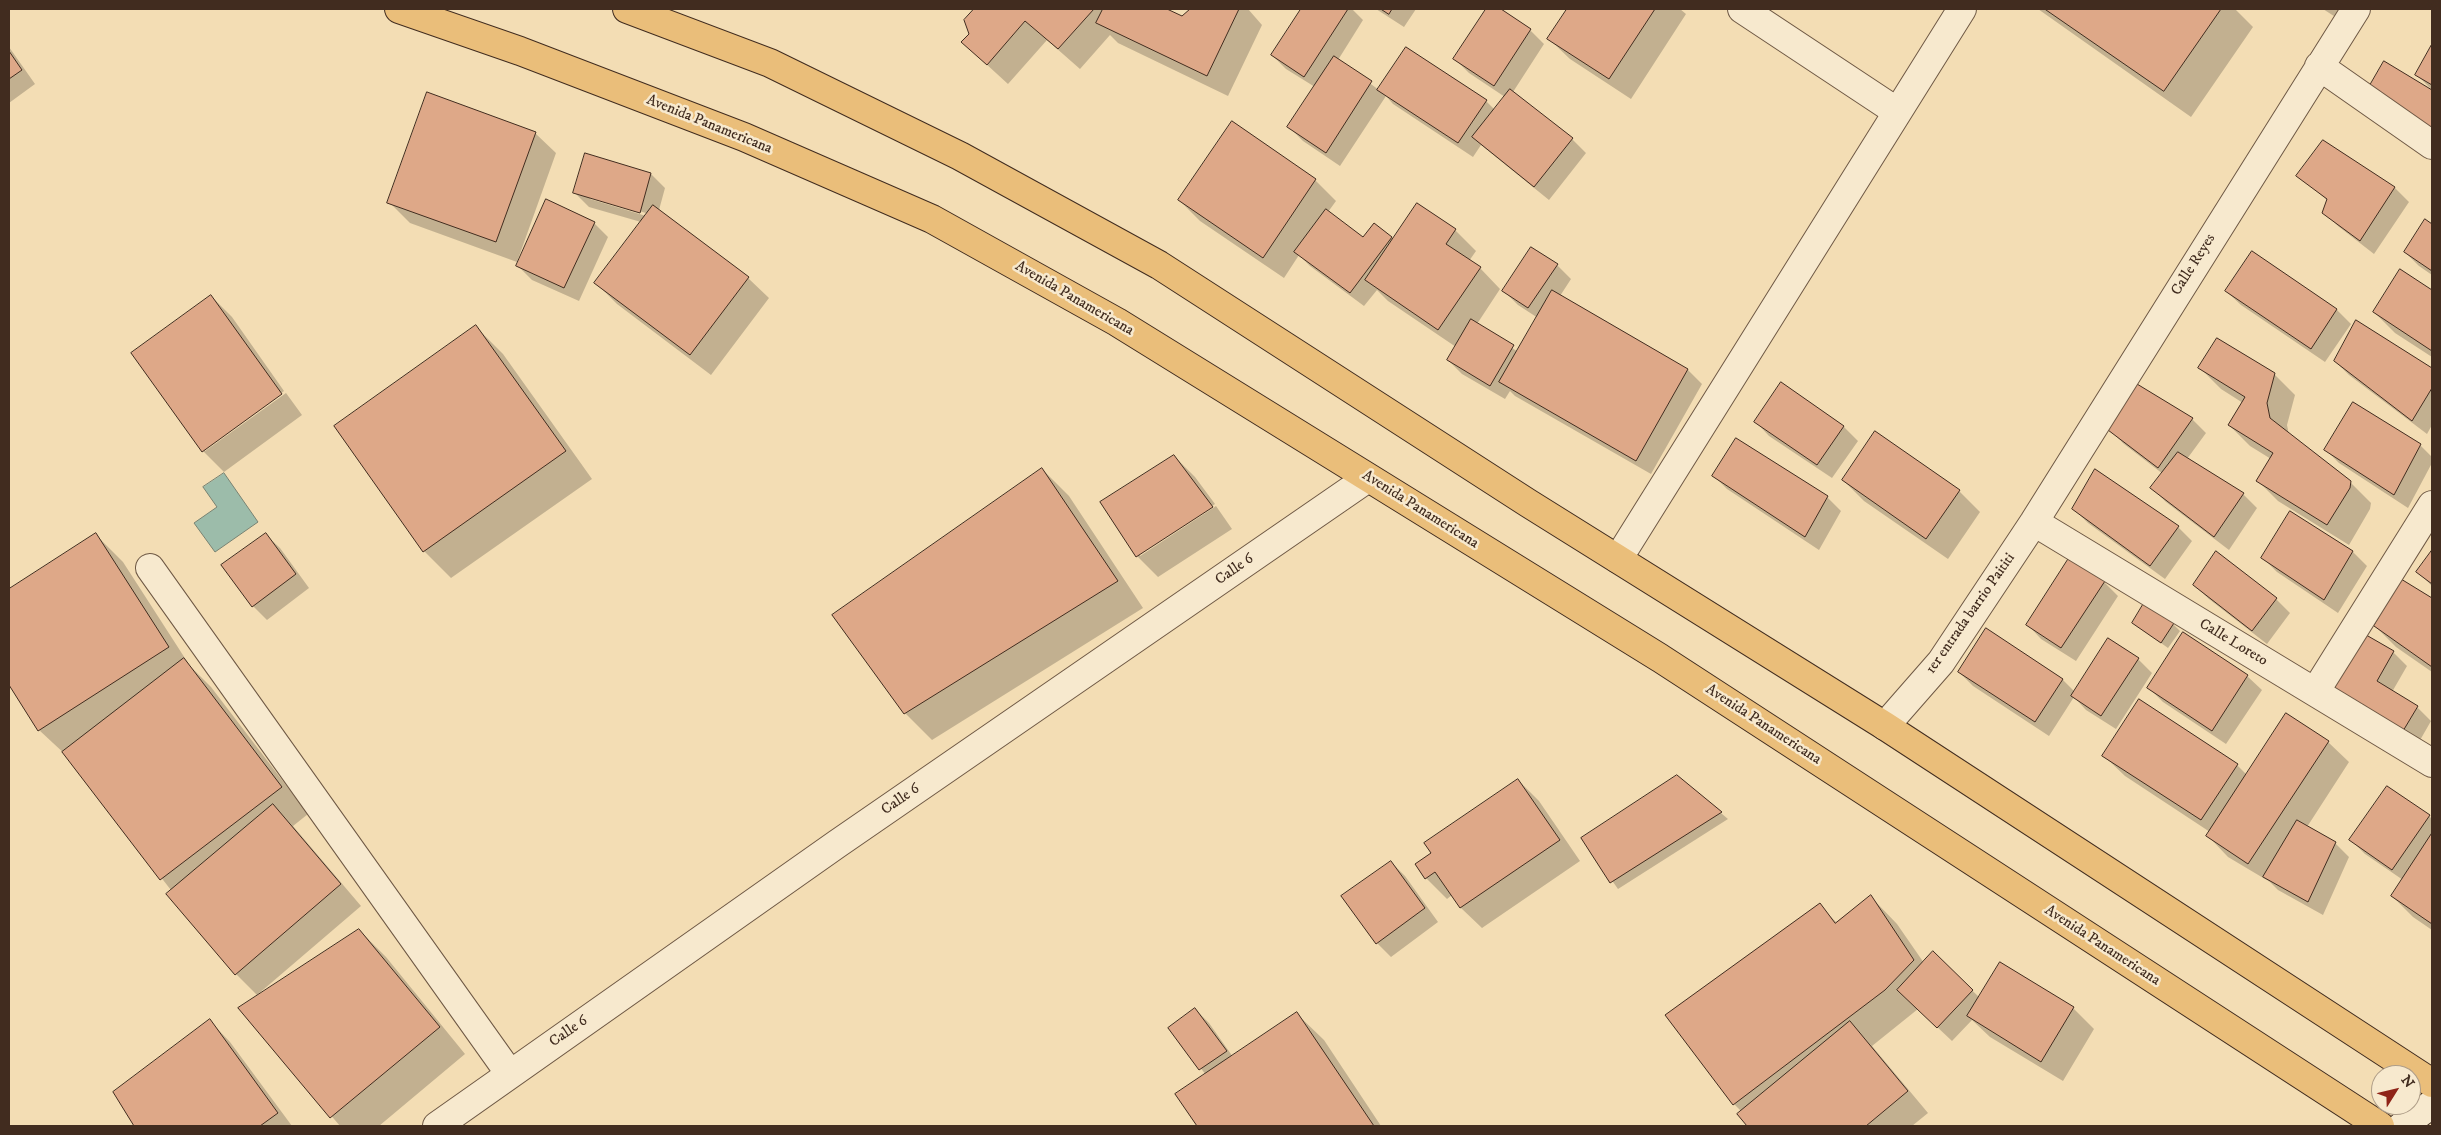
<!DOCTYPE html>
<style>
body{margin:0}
#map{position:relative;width:2441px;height:1135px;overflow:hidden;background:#f3ddb4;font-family:"IM FELL DW Pica",serif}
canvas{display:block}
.frame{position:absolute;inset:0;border:10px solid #412c1f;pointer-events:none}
.north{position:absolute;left:2371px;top:1065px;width:50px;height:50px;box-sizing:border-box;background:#f7e9ce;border:1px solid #ae9d88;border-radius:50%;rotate:54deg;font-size:14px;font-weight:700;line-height:20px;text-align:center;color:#412c1f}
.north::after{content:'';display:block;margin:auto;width:18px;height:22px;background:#8f2418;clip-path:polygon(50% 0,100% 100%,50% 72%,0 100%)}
</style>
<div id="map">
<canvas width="2441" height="1135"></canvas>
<div class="frame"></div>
<div class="north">N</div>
</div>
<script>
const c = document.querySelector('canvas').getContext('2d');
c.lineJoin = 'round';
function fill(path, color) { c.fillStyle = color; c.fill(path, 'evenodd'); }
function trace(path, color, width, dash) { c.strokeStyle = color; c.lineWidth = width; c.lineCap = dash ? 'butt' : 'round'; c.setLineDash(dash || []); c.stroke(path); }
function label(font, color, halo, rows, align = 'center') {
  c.font = font + ' "IM FELL DW Pica",serif'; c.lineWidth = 5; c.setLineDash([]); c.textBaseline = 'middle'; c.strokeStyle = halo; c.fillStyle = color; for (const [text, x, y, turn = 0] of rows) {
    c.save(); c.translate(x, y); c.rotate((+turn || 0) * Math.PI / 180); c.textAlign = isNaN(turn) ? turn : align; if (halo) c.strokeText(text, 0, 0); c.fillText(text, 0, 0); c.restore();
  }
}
const water = new Path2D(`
 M224 473 258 522 215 552 194 523 217 507 203 487Z`);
const shadow = new Path2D(`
 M976 9H1164L1182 18 1192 9H1248L1262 25 1228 96 1118 43 1110 35 1080 69 1047 40 1008 84 962 42 970 34 965 21Z
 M1302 9H1352L1363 20 1338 60 1379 90 1486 101 1495 110 1505 97 1469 73 1455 59 1488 9H1498L1530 30 1544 44 1513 92 1572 139 1586 153 1549 200 1481 145 1473 157 1393 104 1386 96 1340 166 1303 141 1289 127 1315 87 1286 69 1272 55Z
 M1376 9H1416L1404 27Z
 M1568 9H1680L1686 14 1631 99 1570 59 1549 39Z
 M2038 9H2235L2253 27 2191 117Z
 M2323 9H2347L2340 20Z
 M9 47 35 84 9 103Z
 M2432 47V90L2416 74Z
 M535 133 556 153 517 262 410 223 389 202Z
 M2324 141 2395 188 2409 202 2374 254 2338 226 2324 212 2328 201 2298 175Z
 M651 174 665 188 659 210 748 278 769 298 711 375 617 304 596 283 641 222 589 207 575 193ZM590 197 646 213V216L590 199Z
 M1315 180 1336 201 1328 212 1364 239 1391 237 1394 240 1455 230 1476 251 1469 261 1480 268 1500 289 1477 324 1518 352 1538 318 1518 305 1504 291 1557 265 1571 279 1560 296 1688 370 1702 384 1651 474 1515 396 1510 391 1505 399 1462 374 1448 360 1456 347 1388 301 1377 290 1364 306 1310 266 1299 255 1284 278 1200 221 1179 200Z
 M2426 221 2432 225V275L2419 266 2405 252Z
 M594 223 608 237 579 301 532 280 518 266Z
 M2252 253 2337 310 2351 324 2325 362 2241 305 2226 291Z
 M2401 271 2432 291V357L2395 333 2374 312Z
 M211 296 232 317 284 391 205 448V451L286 393 302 415 224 472 203 451Z
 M2356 321 2432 370V425L2427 434 2349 375 2335 361Z
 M476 327 503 354 592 479 451 578 424 551 336 426Z
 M2200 368 2274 374 2295 395 2287 425 2289 435 2350 482 2371 503 2370 509 2349 545 2278 501 2258 481 2271 459 2250 446 2229 425 2243 403 2221 389Z
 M1781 384 1844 427 1858 441 1832 478 1769 436 1755 421Z
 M2192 419 2206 433 2187 459 2243 494 2257 508 2229 550 2166 502 2152 488 2163 474 2124 444 2110 430Z
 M1876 433 1959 491 1980 512 1948 559 1864 501 1843 480Z
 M2420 445 2432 457V463L2408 508 2339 463 2325 449Z
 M1174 456 1195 477 1215 504 1140 553V556L1216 506 1232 529 1158 577 1137 556 1102 502Z
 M1042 469 1069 496 1143 608 932 740 905 713 834 615Z
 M1713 475 1827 497 1841 511 1819 550 1727 489Z
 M2074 509 2178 527 2192 541 2165 579 2088 523Z
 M2291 513 2353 552 2367 566 2338 613 2277 572 2263 558Z
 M265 534 280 548 309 588 267 620 253 606Z
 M96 535 123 562 190 666 211 687 308 814 293 826 361 906 257 995 236 974 67 756 39 730 9 683V591Z
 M2432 552V586L2418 572Z
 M2402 580 2432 600V672L2396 647 2375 626Z
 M2104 582 2118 596 2076 661 2041 639 2027 624Z
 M2194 585 2276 599 2290 613 2267 644 2209 599Z
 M2133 623 2173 624 2180 631 2168 648Z
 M1987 630 2063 680 2075 692 2138 659 2152 673 2116 729 2086 710 2074 697 2049 736 1973 686 1959 672Z
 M2393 652 2407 666 2392 692 2417 707 2431 721 2415 749 2341 706Z
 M2247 676 2262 690 2226 744 2163 702 2149 688Z
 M2328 742 2349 762 2307 827 2335 843 2349 857 2323 915 2278 890 2270 882 2228 857 2208 836 2210 832 2125 776 2104 756 2237 765 2247 775Z
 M1677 776 1728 819 1618 889 1582 838Z
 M1518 780 1539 801 1580 861 1482 928 1461 908 1452 895 1447 899 1426 878 1433 853Z
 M2429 816 2432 819V930L2413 917 2392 896 2403 880 2365 854 2351 840Z
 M1391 862 1405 876 1438 922 1391 957 1377 943Z
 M1871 897 1897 924 1924 963 1933 953 1980 998 2000 964 2073 1008 2094 1029 2063 1081 1990 1037 1972 1020 1952 1041 1918 1009 1872 1046 1928 1113 1912 1126H1749L1739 1114 1742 1112 1734 1104 1819 905 1837 923Z
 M359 930 386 957 465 1054 379 1126H340L240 1008Z
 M1195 1009 1209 1023 1233 1057 1297 1014 1324 1040 1381 1126H1198L1177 1095 1206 1075 1170 1028Z
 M210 1021 230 1042 292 1126H135L115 1093Z`);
const building = new Path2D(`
 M974 9H1094L1058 49 1025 21 987 65 961 42 969 34 964 20Z
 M1103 9H1167L1182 16 1190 9H1239L1207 76 1096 23Z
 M1301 9H1348L1304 77 1271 55Z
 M1381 9H1392L1389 14Z
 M1486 9H1501L1531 29 1494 86 1453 59Z
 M1567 9H1655L1609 79 1547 39Z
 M2045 9H2221L2164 91Z
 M2432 44V85L2415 75Z
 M1406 47 1487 100 1458 143 1377 90Z
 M9 51 22 70 9 79Z
 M1334 56 1372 81 1326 153 1287 127Z
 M2384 61 2432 90V134L2365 94Z
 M1510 89 1573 138 1534 187 1472 137Z
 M427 92 536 132 496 242 387 203Z
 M1232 121 1316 179 1263 258 1178 200Z
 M2323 140 2395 187 2360 241 2322 213 2327 199 2296 176Z
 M585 153 651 173 640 213 573 193Z
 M546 199 595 222 564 288 516 266Z
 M1417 203 1456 229 1446 244 1481 267 1438 330 1365 280Z
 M653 205 749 277 690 355 594 283Z
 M1326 209 1363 237 1374 223 1392 237 1350 293 1294 252Z
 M2425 219 2432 224V271L2404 252Z
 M1531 247 1558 264 1528 308 1502 291Z
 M2252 251 2337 309 2311 349 2225 291Z
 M2400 269 2432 290V351L2373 312Z
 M1552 290 1688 369 1636 461 1499 382Z
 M211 295 282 394 202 452 131 353Z
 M1471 319 1514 345 1490 386 1447 360Z
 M2356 320 2432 368V388L2412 421 2334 361Z
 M476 325 566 451 423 552 334 426Z
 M2217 338 2275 373 2267 403 2270 418 2351 481 2350 488 2327 525 2256 481 2273 453 2228 425 2245 397 2198 368Z
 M1781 382 1844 426 1817 465 1754 422Z
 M2137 384 2193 418 2158 468 2108 430Z
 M2353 402 2421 444 2394 495 2324 450Z
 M1875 431 1960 490 1926 539 1842 480Z
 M1736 438 1828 496 1805 537 1712 476Z
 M2178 452 2244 493 2214 537 2150 488Z
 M1174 455 1213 507 1136 557 1100 502Z
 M1042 468 1118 581 904 714 832 615Z
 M2095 469 2179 526 2150 566 2072 509Z
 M2290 511 2353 551 2324 600 2261 558Z
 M96 533 169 647 38 731 9 685V589Z
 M266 533 296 574 252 607 221 565Z
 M2432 550V584L2416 572Z
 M2216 551 2277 598 2252 631 2193 585Z
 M2069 558 2105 581 2061 648 2026 625Z
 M2401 579 2432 598V667L2374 626Z
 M2144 603 2174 623 2161 643 2132 623Z
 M1986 628 2063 679 2035 722 1958 672Z
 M2183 632 2248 675 2212 731 2147 688Z
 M2361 632 2394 651 2377 681 2418 706 2400 736 2326 692Z
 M2108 638 2139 658 2101 716 2071 696Z
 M184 658 282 787 160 880 62 752Z
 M2139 699 2238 764 2201 820 2102 756Z
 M2286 713 2329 741 2248 864 2206 836Z
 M1677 775 1722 812 1610 883 1581 838Z
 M1518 779 1560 840 1460 908 1435 872 1425 879 1415 864 1431 853 1424 843Z
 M2387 786 2430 815 2392 870 2349 840Z
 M273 804 341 884 235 975 166 894Z
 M2297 820 2336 842 2308 902 2263 877Z
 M2432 833V924L2391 896Z
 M1391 861 1425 908 1376 944 1341 896Z
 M1871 895 1914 960 1885 990 1733 1105 1665 1015 1820 903 1835 923Z
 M359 929 440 1027 330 1118 238 1008Z
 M1933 951 1973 990 1937 1028 1897 990Z
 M2000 962 2074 1007 2041 1062 1967 1016Z
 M1195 1008 1227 1051 1199 1070 1168 1028Z
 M1297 1012 1374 1126H1197L1175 1094Z
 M210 1019 278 1113 260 1126H134L113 1092Z
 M1850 1021 1908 1091 1866 1126H1747L1737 1114Z`);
const street = new Path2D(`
 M1742 9 1896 111
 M2319 66 2432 145
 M2034 522 2432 763
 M1618 559 1962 9
 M150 568 510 1074
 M2315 692 2432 505
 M1885 726 1941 662 2034 522 2356 9
 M437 1126 837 844 1368 478`);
const secondary = new Path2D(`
 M2402 1126 2432 1104`);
const highway = new Path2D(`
 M399 9 520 51 744 137 932 219 1117 322 1660 658 2380 1126
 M627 9 770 63 960 156 1159 265 1528 503 1885 726 2432 1083`);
const streetNames = [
 ["Avenida Panamericana",709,125,22],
 ["Calle Reyes",2194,265,-58],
 ["Avenida Panamericana",1074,299,30],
 ["Avenida Panamericana",1420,510,32],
 ["Calle 6",1235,570,-35],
 ["1er entrada barrio Paititi",1971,614,-55],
 ["Calle Loreto",2233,643,31],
 ["Avenida Panamericana",1763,725,33],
 ["Calle 6",901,800,-35],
 ["Avenida Panamericana",2102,946,33],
 ["Calle 6",569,1032,-35]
];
fill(water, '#9cbcaa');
trace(water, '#788272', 1);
fill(shadow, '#0003');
fill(building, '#dea888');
trace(building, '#412c1f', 1);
trace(street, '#6e5844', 30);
trace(secondary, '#412c1f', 30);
trace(highway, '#412c1f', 30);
trace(street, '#f7e9ce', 28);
trace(secondary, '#f7e9ce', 28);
trace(highway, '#eabe7a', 28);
label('15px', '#412c1f', '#f7e9ce', streetNames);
</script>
